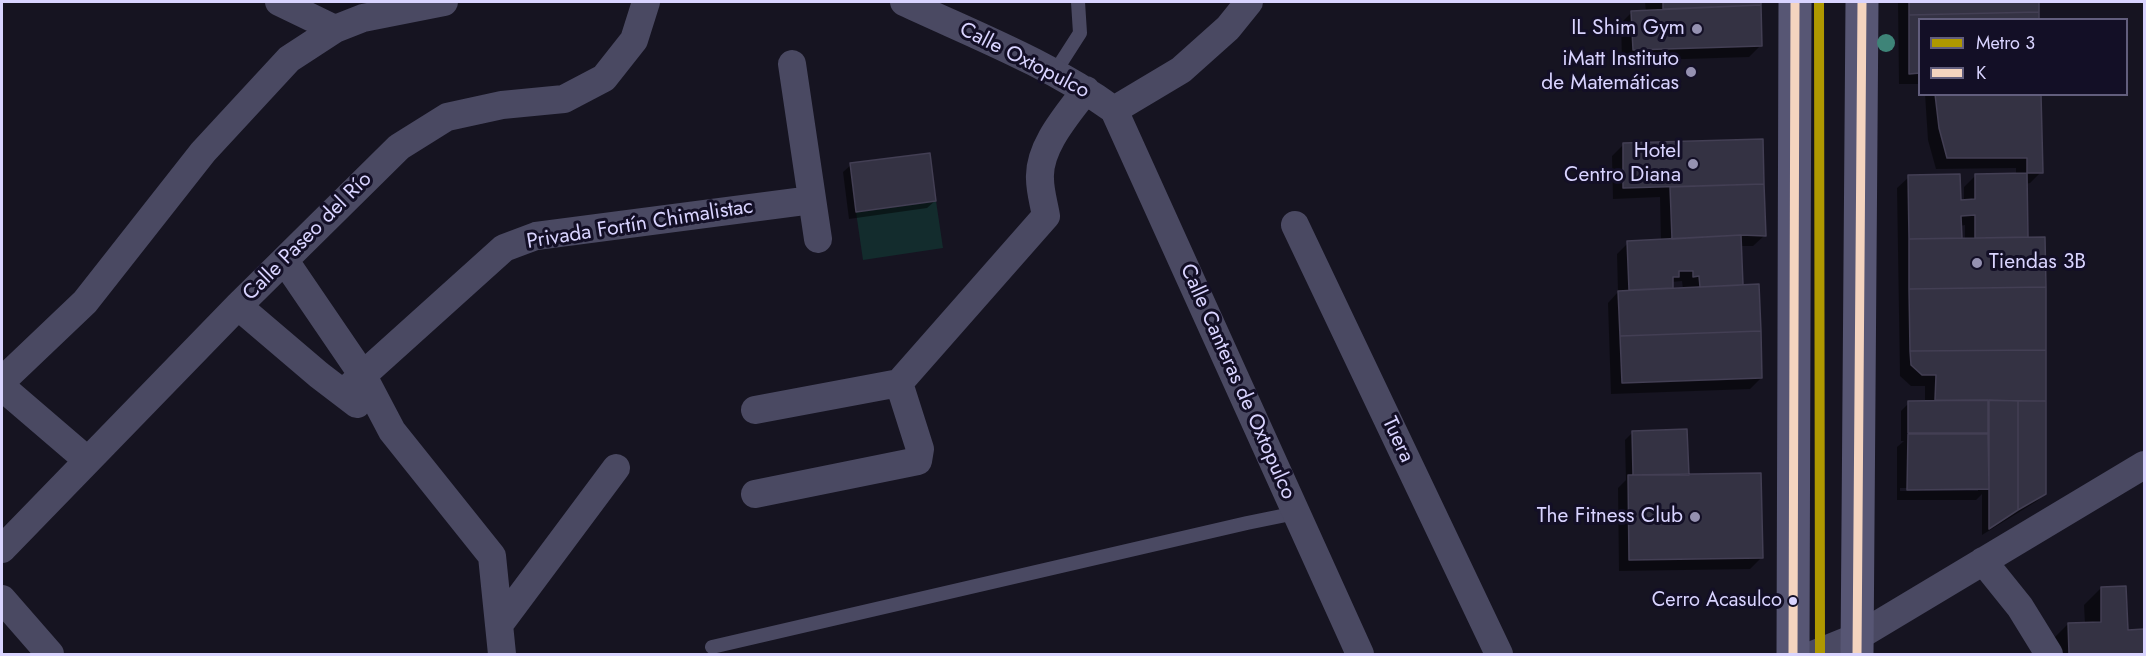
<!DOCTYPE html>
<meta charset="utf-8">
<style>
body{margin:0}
#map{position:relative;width:2146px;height:656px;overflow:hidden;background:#161421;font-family:Jost,sans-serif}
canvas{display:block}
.frame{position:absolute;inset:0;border:3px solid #d9d4ff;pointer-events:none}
.legend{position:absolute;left:1918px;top:18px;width:210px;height:78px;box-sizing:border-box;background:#130f26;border:2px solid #625e7d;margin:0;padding:8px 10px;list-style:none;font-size:18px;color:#d9d4ff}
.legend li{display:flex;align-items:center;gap:12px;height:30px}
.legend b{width:30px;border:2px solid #625e7d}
</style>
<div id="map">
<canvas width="2146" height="656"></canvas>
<div class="frame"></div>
<ul class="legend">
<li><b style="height:8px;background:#af9800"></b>Metro 3</li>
<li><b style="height:8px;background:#f4d4bf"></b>K</li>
</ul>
</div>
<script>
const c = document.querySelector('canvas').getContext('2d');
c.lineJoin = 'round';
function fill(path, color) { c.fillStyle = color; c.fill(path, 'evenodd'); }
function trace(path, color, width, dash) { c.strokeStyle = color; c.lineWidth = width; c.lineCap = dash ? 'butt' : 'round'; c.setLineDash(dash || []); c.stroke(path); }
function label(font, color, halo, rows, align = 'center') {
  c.font = font + ' Jost,sans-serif'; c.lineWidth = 6; c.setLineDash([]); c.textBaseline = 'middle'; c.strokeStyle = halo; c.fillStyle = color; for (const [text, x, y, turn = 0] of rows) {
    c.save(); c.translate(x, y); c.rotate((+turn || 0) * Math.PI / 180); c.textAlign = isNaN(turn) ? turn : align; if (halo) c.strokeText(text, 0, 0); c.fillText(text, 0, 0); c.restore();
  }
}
const green = new Path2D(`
 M936 201 943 248 863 260 856 212Z`);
const shadow = new Path2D(`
 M1645 2H1759L1760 46 1749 57 1622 61 1621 23 1632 12H1646Z
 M1898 2H2037L2038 20H1920V84H1899Z
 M1925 94H2039L2041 172 2030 183 2026 184 2027 239 2044 238 2045 493 2037 501 1982 535V494L1976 500H1897V447L1904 441H1901V411L1909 403H1925V386H1911L1900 376 1897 188 1909 177 1959 201H1964V187L1975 176 2016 175V168L1936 169 1928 140ZM1965 225V240H1960V226ZM1900 488H1978V491H1900Z
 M1762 141 1765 235 1753 246H1740L1742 287 1761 378 1750 389 1611 394 1608 303 1618 292 1617 254 1628 243 1661 241 1660 197 1613 199 1612 156 1623 145ZM1682 281 1683 289 1672 290 1671 282Z
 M851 165 935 201 927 208 849 219 843 172Z
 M1633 432 1761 558 1750 569 1619 571 1618 488 1626 480 1625 440Z
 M2101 588 2126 631H2144V654H2052L2051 641 2068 624H2085L2084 605Z`);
const building = new Path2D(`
 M1663 2H1761V5L1663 9Z
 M1909 2H2039V12L1909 15Z
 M1761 5 1762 46 1633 50 1631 11Z
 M2039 12V20H1920V73L1909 74V15Z
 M1935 94H2041L2043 173H2027V158H1947L1939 128Z
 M1763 139 1764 184 1623 188V143Z
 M930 153 936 201 856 212 850 163Z
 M2027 173 2028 237 1975 238V215L1961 216 1962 238 1909 239 1908 175 1960 174 1961 200 1975 199V174Z
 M1764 184 1766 236 1741 235 1672 239 1670 187Z
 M1741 235 1743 285 1700 287 1699 276 1693 277V271H1679V277H1673V288L1629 290 1627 241Z
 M2045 237 2046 287 1909 289V239Z
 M1759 284 1761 331 1620 336 1618 291Z
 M2046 287V350L1910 351 1909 289Z
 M1761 331 1762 378 1622 383 1620 336Z
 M2046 350V401L1935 400 1936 375H1922L1911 365 1910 351Z
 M1988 400V433H1908V401Z
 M1989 400 2018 401V510L1989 529Z
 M2018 401H2046V494L2018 510Z
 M1687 429 1689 475H1633L1632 431Z
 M1908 434H1988L1989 489 1907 490Z
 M1761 473 1763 558 1629 560 1628 475Z
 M2126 586 2128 630 2144 629V654H2069L2068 623 2101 622V587Z`);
const service = new Path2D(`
 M1055 72 1080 33 1078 2
 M712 647 1247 523 1296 513`);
const minor = new Path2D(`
 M279 2 335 29
 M904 2C975 35 1050 64 1114 110L1360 654
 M792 64 818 239
 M1114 110 1181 70 1228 28 1249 2
 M1295 225 1499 654
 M285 261 362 374 392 431 492 556 502 654
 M238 306 319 375 357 404
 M2 381 85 302 203 152 289 59 335 29 363 18 444 2
 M2 387 87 460
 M343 393 504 248 536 236 812 200
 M755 410 899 383
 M755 494 918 461 920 449 899 383 1046 216C1044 204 1040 191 1040 179 1038 147 1068 114 1086 90
 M2 549 238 306 399 147 447 117 502 105 564 99 604 78 634 40 646 2
 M1983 561 2020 607 2049 654
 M2 599 50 654
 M499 625 616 468
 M1815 654 1857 637 2144 465`);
const secondary = new Path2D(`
 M1793 654 1795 2
 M1857 654 1862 2`);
const bus1 = new Path2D(`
 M1793 654 1795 2
 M1857 654 1862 2`);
const metro1 = new Path2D(`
 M1819 2 1820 654`);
const trees = [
 [1886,43]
];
const markers = [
 [1697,29,6,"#9591b1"],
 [1691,72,6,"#9591b1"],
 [1693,164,6,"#9591b1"],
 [1977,263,6,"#9591b1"],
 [1695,517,6,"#9591b1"],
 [1793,601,5,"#d9d4ff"]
];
const busNames = [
 ["Cerro Acasulco",1782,601]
];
const poiNames = [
 ["IL Shim Gym",1685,29],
 ["iMatt Instituto",1679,60],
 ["de Matemáticas",1679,84],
 ["Hotel",1681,152],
 ["Centro Diana",1681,176],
 ["Tiendas 3B",1989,263,"left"],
 ["The Fitness Club",1683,517]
];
const streetNames = [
 ["Calle Oxtopulco",1024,61,27],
 ["Privada Fortín Chimalistac",640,225,-9],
 ["Calle Paseo del Río",308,237,-45],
 ["Calle Canteras de Oxtopulco",1237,382,66],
 ["Tuera",1397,440,65]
];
fill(green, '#132c2d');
fill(shadow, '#0007');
fill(building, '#343243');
trace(building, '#433f54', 1.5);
trace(service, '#4a4962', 14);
trace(minor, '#4a4962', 28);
trace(secondary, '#575674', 33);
trace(bus1, '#f4d4bf', 9);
trace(metro1, '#af9800', 10);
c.fillStyle = '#3e8478';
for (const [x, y] of trees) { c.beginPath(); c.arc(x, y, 9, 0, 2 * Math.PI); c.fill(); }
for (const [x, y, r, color] of markers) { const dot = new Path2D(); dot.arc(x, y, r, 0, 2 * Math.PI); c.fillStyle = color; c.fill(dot); trace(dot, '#130f26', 2); }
label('20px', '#d9d4ff', '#130f26', busNames, 'right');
label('21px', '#d9d4ff', '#130f26', poiNames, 'right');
label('21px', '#d9d4ff', '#130f26', streetNames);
</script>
